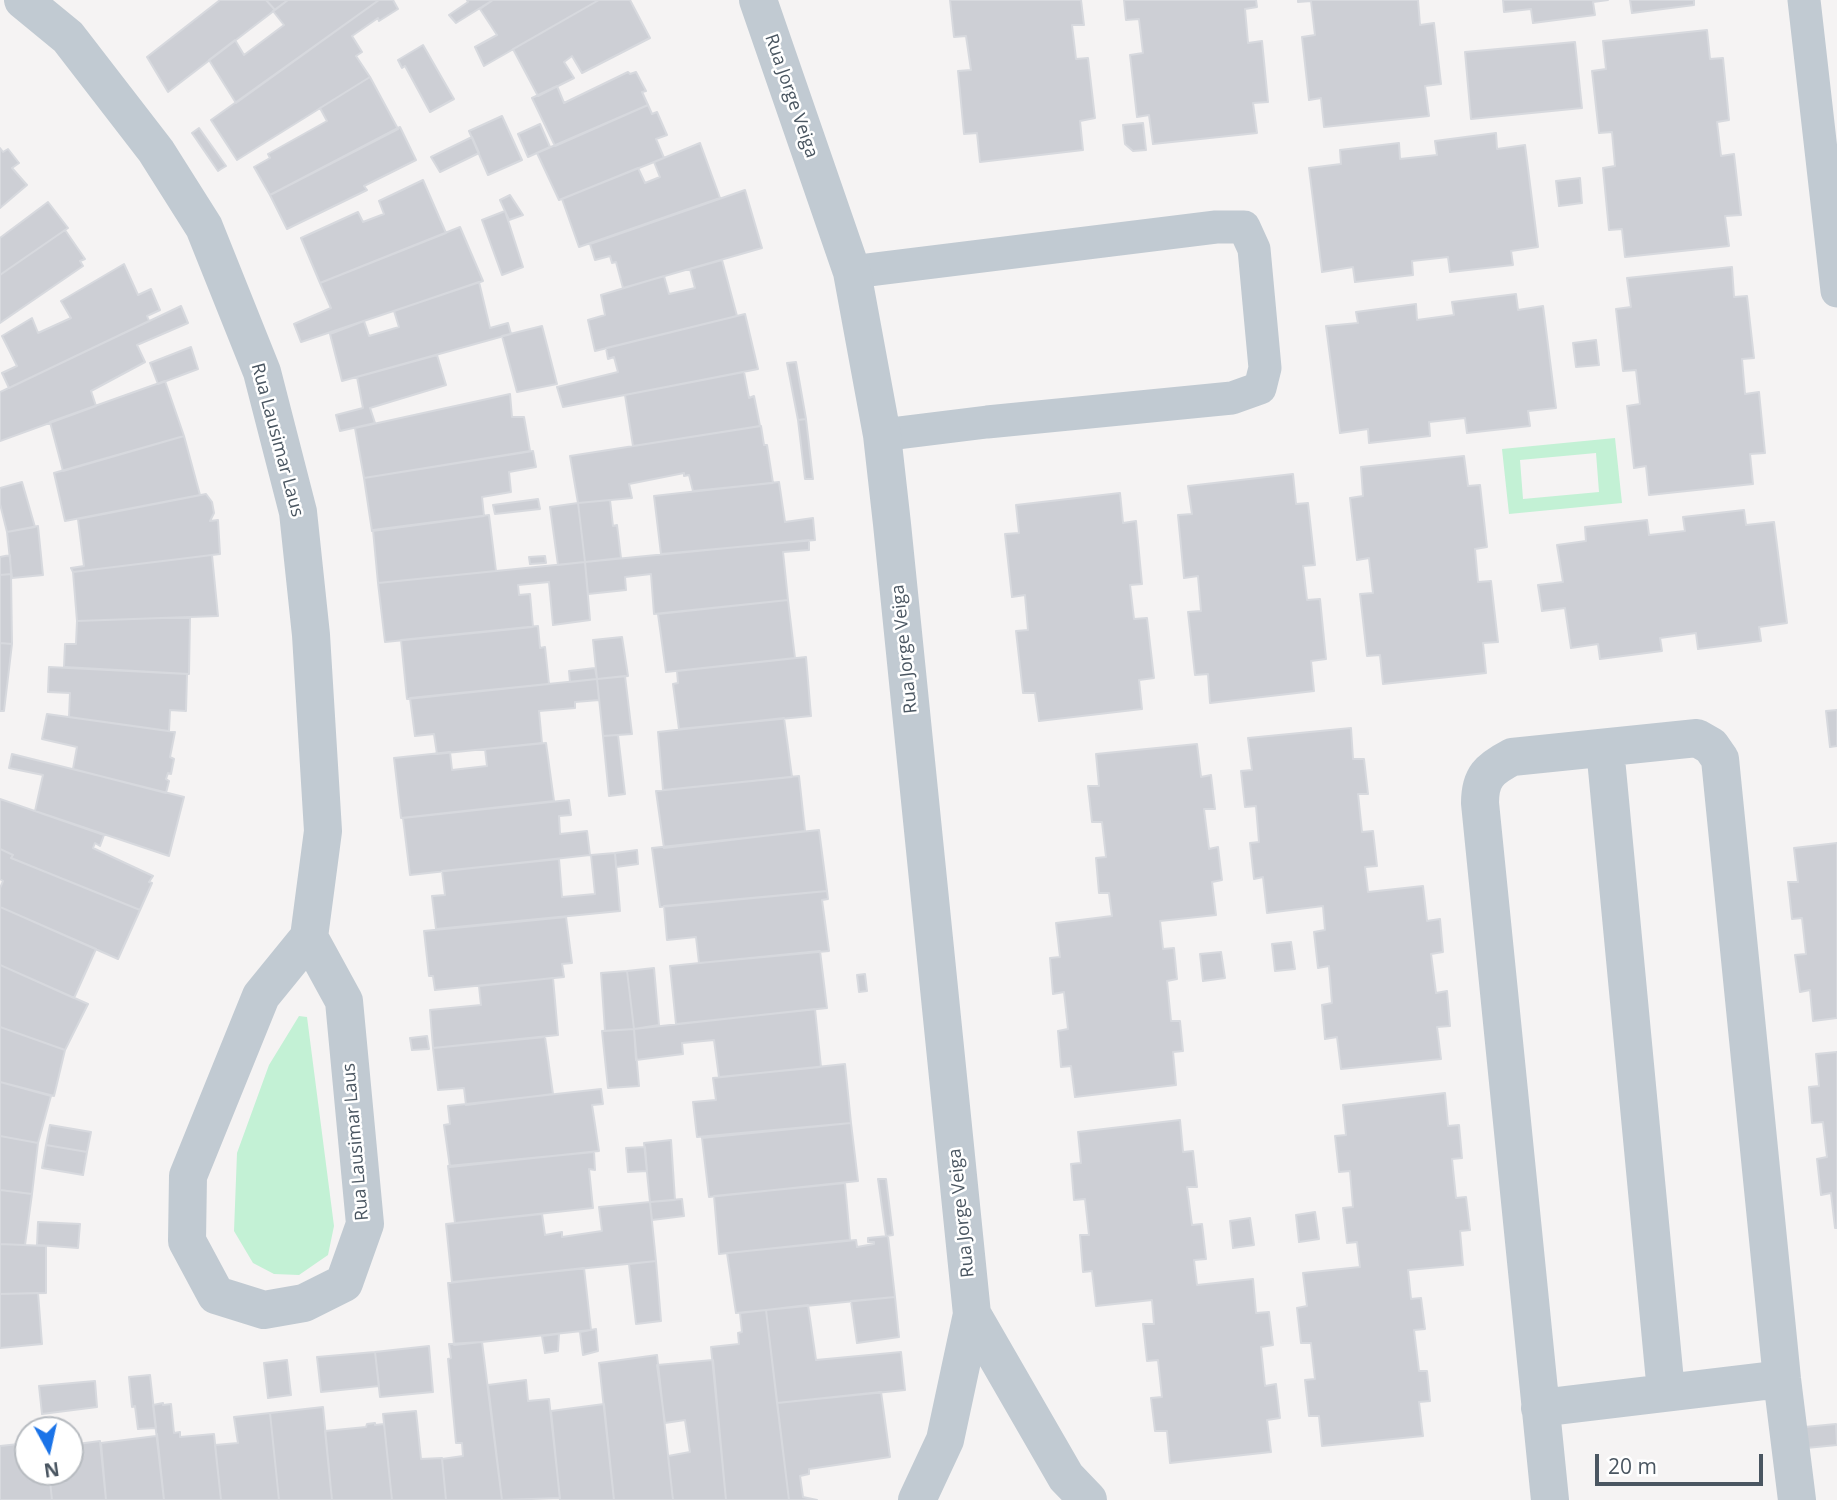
<!DOCTYPE html>
<style>
body{margin:0}
#map{position:relative;width:1837px;height:1500px;overflow:hidden;background:#f5f3f3;font-family:"Open Sans",sans-serif}
canvas{display:block}
.north{position:absolute;left:14px;top:1416px;width:70px;height:70px;box-sizing:border-box;background:#fff;border:2px solid #b7bbc0;border-radius:50%;rotate:172deg;font-size:19px;font-weight:700;line-height:28px;text-align:center;color:#4a5661}
.north::after{content:'';display:block;margin:auto;width:24px;height:32px;background:#1a73e8;clip-path:polygon(50% 0,100% 100%,50% 72%,0 100%)}
.scale{position:absolute;left:1595px;top:1454px;width:168px;height:32px;box-sizing:border-box;border:4px solid #4a5661;border-top:0;padding-left:9px;font-size:21px;line-height:24px;white-space:nowrap;color:#4a5661;-webkit-text-stroke:5px #fff;paint-order:stroke}
</style>
<div id="map">
<canvas width="1837" height="1500"></canvas>
<div class="north">N</div>
<div class="scale">20 m</div>
</div>
<script>
const c = document.querySelector('canvas').getContext('2d');
c.lineJoin = 'round';
function fill(path, color) { c.fillStyle = color; c.fill(path, 'evenodd'); }
function trace(path, color, width, dash) { c.strokeStyle = color; c.lineWidth = width; c.lineCap = dash ? 'butt' : 'round'; c.setLineDash(dash || []); c.stroke(path); }
function label(font, color, halo, rows, align = 'center') {
  c.font = font + ' "Open Sans",sans-serif'; c.lineWidth = 5; c.setLineDash([]); c.textBaseline = 'middle'; c.strokeStyle = halo; c.fillStyle = color; for (const [text, x, y, turn = 0] of rows) {
    c.save(); c.translate(x, y); c.rotate((+turn || 0) * Math.PI / 180); c.textAlign = isNaN(turn) ? turn : align; if (halo) c.strokeText(text, 0, 0); c.fillText(text, 0, 0); c.restore();
  }
}
const green = new Path2D(`
 M1615 438 1622 503 1509 514 1502 449ZM1596 453 1599 492 1523 499 1520 460Z
 M299 1016 307 1017 334 1226 328 1255 299 1275 274 1274 253 1263 234 1231 237 1153 269 1065Z`);
const building = new Path2D(`
 M220 0H266L275 10 168 92 147 57Z
 M266 0H288L275 10Z
 M288 0H379L236 103 209 60 235 40 244 55 284 25 273 11Z
 M379 0H393L398 9 379 21 378 18 352 36 362 52 356 56 370 77 237 160 211 120Z
 M467 0H493L456 23 449 15 468 2Z
 M493 0H599L484 66 475 47 497 35 480 9Z
 M599 0H630L650 38 582 73 572 56 564 62 574 78 538 96 513 49Z
 M950 0H1081L1084 25H1072L1076 59 1088 58 1095 118 1080 121 1083 150 980 162 977 133 964 134 958 71 971 70 966 36 954 37Z
 M1124 0H1256L1257 7 1245 9 1248 43 1262 41 1268 102 1253 103 1257 133 1153 144 1149 115 1137 117 1130 55 1143 53 1139 19 1126 20Z
 M1298 0H1418L1420 25 1434 23 1441 84 1425 86 1429 116 1324 127 1321 98 1309 100 1302 37 1315 35 1311 1 1298 2Z
 M1503 0H1608L1593 2 1595 15 1533 23 1531 9 1504 12Z
 M1630 0H1694V5L1632 13Z
 M1707 30 1710 59 1723 58 1729 120 1717 122 1721 156 1734 154 1741 215 1725 216 1729 246 1625 257 1622 229 1609 230 1603 168 1615 166 1612 132 1599 133 1592 71 1606 69 1603 41Z
 M1575 42 1582 108 1471 119 1465 52Z
 M423 45 454 99 430 112 405 66 402 68 398 60Z
 M628 72 630 74 636 72 646 91 642 92 648 105 555 146 532 98 557 86 564 103Z
 M370 77 398 129 270 195 254 167 270 158 268 154 327 121 320 108Z
 M648 105 652 114 657 112 667 135 656 139 664 158 559 200 537 153Z
 M502 116 522 160 488 175 469 131Z
 M1143 123 1146 150 1133 151 1125 144 1123 125Z
 M540 124 550 147 528 157 518 134Z
 M400 127 416 160 364 186 367 190 287 229 270 195Z
 M199 128 226 166 221 169 218 171 192 133Z
 M1496 133 1497 149 1525 145 1538 247 1511 251 1513 265 1450 272 1448 257 1412 261 1413 275 1355 282 1353 267 1322 272 1309 168 1341 164 1340 150 1399 143 1400 159 1437 155 1435 141Z
 M472 137 479 153 440 172 431 157Z
 M700 143 720 198 579 247 562 199 638 168 645 183 660 177 654 162Z
 M0 148 3 152 8 149 19 163 12 168 27 185 0 208Z
 M1580 178 1582 203 1559 206 1556 181Z
 M423 180 446 233 320 283 301 238 358 212 363 222 384 214 379 201Z
 M745 190 762 248 623 288 616 262 612 263 610 256 595 260 590 244Z
 M510 195 523 215 509 220 500 200Z
 M48 202 68 228 0 275V238Z
 M505 211 523 267 502 275 482 220Z
 M460 227 483 281 301 342 294 324 331 308 320 283Z
 M65 230 85 259 80 261 83 266 0 323V275Z
 M722 260 737 316 595 351 588 320 605 315 601 295 664 276 669 294 695 288 690 269Z
 M124 264 138 295 151 289 160 310 147 316 149 321 9 388 2 373 17 366 2 336 32 318 38 333 71 318 61 301Z
 M1732 267 1734 297 1747 296 1754 358 1742 359 1745 394 1759 392 1765 453 1750 454 1753 484 1649 495 1646 466 1634 468 1627 406 1640 404 1636 370 1623 371 1616 309 1631 307 1627 278Z
 M479 282 490 328 508 323 511 334 342 381 330 334 364 321 369 336 399 327 394 311Z
 M1516 294 1518 310 1543 306 1556 408 1528 411 1530 426 1467 433 1465 418 1429 422 1430 436 1369 443 1368 429 1340 433 1326 326 1358 323 1356 312 1416 304 1417 320 1454 315 1452 302Z
 M181 306 188 323 137 345 145 362 91 391 96 406 0 441V392Z
 M745 314 758 369 563 407 557 387 618 372 614 357 608 359 606 348Z
 M542 326 557 384 517 392 502 336Z
 M1596 340 1599 365 1576 367 1573 343Z
 M191 347 198 369 158 384 150 363Z
 M437 355 446 385 370 408 375 423 340 431 336 415 363 408 357 377Z
 M796 362 806 419 798 420 787 363Z
 M744 372 749 398 754 396 760 426 633 446 625 395Z
 M165 381 184 436 63 471 50 422Z
 M510 394 512 417H524L530 451 364 478 355 428Z
 M806 419 813 479H805L798 420Z
 M761 426 764 445H767L773 483 693 491 689 475 684 476V473L629 484 632 498 578 503 570 456Z
 M184 436 200 495 65 521 54 473Z
 M533 451 536 467 509 472 511 492 482 497 484 516 372 531 364 478Z
 M1464 456 1468 486 1480 485 1487 547 1475 549 1478 582 1491 581 1498 642 1483 643 1486 673 1383 684 1380 655 1367 656 1360 594 1373 593 1369 558 1357 560 1350 498 1363 496 1361 467Z
 M1293 474 1296 504 1308 503 1315 565 1303 566 1307 600 1320 599 1326 659 1311 661 1314 691 1210 703 1208 674 1195 675 1188 612 1201 611 1198 576 1184 578 1178 515 1192 514 1188 486Z
 M22 482 35 527 7 532 0 504V488Z
 M779 482 785 522 813 518 815 540 661 554 654 496Z
 M1120 493 1123 523 1136 521 1142 584 1130 585 1134 619 1147 618 1154 678 1139 680 1142 709 1039 721 1035 693H1023L1016 631 1028 630 1025 595 1012 597 1005 534 1019 533 1016 505Z
 M206 494 212 502 214 513 210 521 218 520 220 554 73 572 71 568 84 566 78 519Z
 M538 499 540 509 495 514 493 505Z
 M610 500 613 526 617 525 621 558 585 562 578 503Z
 M578 503 585 562 558 565 550 507Z
 M1744 510 1746 525 1774 522 1787 623 1759 627 1761 641 1698 649 1696 633 1660 638 1662 651 1600 659 1598 644 1571 648 1565 608 1542 611 1538 585 1563 582 1557 545 1586 541 1585 527 1647 520 1649 535 1685 531 1683 517Z
 M489 515 496 571 378 583 373 530Z
 M38 526 43 575 12 578 7 532Z
 M809 540V550L783 552 788 600 654 614 651 574 625 577 626 590 588 594 585 562Z
 M10 555 11 574 0 575V557Z
 M212 555 218 616 77 621 73 572Z
 M545 556 546 563 530 564 529 557Z
 M585 562 590 620 553 625 549 582 518 585 519 595 530 594 533 627 385 642 378 583Z
 M11 574 12 644 0 643V575Z
 M788 600 795 658 666 672 658 614Z
 M190 617 189 674 64 667 65 644H76L77 621Z
 M538 626 540 648 545 647 549 684 407 699 401 640Z
 M622 637 628 676 597 679 593 640Z
 M0 643 12 644 4 711H0Z
 M806 657 811 716 679 729 673 684 678 683 677 671Z
 M49 667 187 674 186 711 170 710 169 731 69 717 70 693 48 692Z
 M595 668 597 679 570 682 569 671Z
 M625 676 632 734 603 736 597 679Z
 M597 679 599 700 575 702V708L539 711 542 743 437 754 434 734 415 736 410 698Z
 M1837 710V746L1830 747 1826 711Z
 M47 714 175 732 170 757 174 759 171 774 168 773 166 779 169 781 166 793 73 769 77 747 42 739Z
 M784 718 792 777 663 790 658 732Z
 M1351 728 1353 759H1364L1368 794H1358L1362 832 1373 831 1377 866 1365 867 1368 892 1423 886 1427 921 1440 919 1443 952 1431 954 1436 993 1447 991 1450 1026 1437 1027 1441 1059 1341 1069 1337 1037 1325 1039 1322 1005 1332 1003 1329 966 1318 968 1314 932 1325 930 1323 906 1267 913 1263 877 1254 879 1250 843 1259 842 1256 806 1245 807 1241 771 1252 770 1248 738Z
 M618 735 625 794 609 796 603 736Z
 M546 743 554 801 401 818 394 758 450 752 452 770 487 766 485 749Z
 M1197 744 1201 777 1211 775 1215 809H1204L1209 849 1218 847 1222 880 1212 882 1216 915 1160 921 1163 949 1174 948 1177 979 1167 981 1171 1021H1180L1183 1051 1173 1052 1176 1085 1075 1097 1071 1066 1061 1067 1058 1031 1068 1029 1064 992 1053 994 1050 958 1060 957 1056 923 1112 916 1109 893H1099L1096 858 1106 857 1102 822H1092L1088 786H1099L1096 754Z
 M12 754 184 797 169 856 35 811 43 775 9 768Z
 M799 776 805 831 664 848 656 791Z
 M0 799 104 835 100 846 95 843 93 848 153 876 149 882 152 883 140 910 11 858 13 855 0 849Z
 M569 800 571 815 559 816 560 834 587 831 590 855 410 875 403 818Z
 M819 830 827 891 660 907 652 848Z
 M1837 843V1018L1813 1021 1810 990 1800 992 1795 955 1806 954 1802 918 1792 919 1788 882H1798L1794 848Z
 M0 849 13 855 11 858 140 910 118 959 0 907V888L3 881 0 879Z
 M637 850 638 864 616 867 615 853Z
 M615 853 620 911 436 929 432 896 445 895 442 871 559 859 562 897 595 894 591 855Z
 M827 891 828 899 822 900 829 951 699 963 696 937 667 940 664 906Z
 M0 907 96 949 74 998 0 965Z
 M566 917 572 963 562 964 564 977 435 990 433 976H429L424 931Z
 M1291 942 1295 969 1275 971 1272 944Z
 M820 951 827 1008 676 1024 670 966Z
 M1221 952 1225 978 1203 981 1200 954Z
 M0 965 88 1004 65 1050 0 1027Z
 M654 968 659 1025 634 1029 627 971Z
 M627 971 634 1029 605 1031 601 973Z
 M865 974 867 991 859 992 857 975Z
 M553 978 558 1035 433 1048 430 1010 481 1005 479 986Z
 M815 1009 821 1067 719 1077 714 1040 682 1043 683 1054 636 1060 634 1029Z
 M0 1027 65 1050 54 1096 0 1082Z
 M634 1029 639 1086 608 1088 602 1031Z
 M427 1036 429 1049 412 1050 410 1038Z
 M545 1037 553 1094 466 1105 464 1088 438 1090 433 1048Z
 M1837 1052V1228H1835L1831 1193 1821 1195 1817 1159 1827 1157 1823 1122 1812 1123 1809 1087 1819 1086 1816 1054Z
 M845 1064 851 1123 697 1137 693 1102 716 1100 713 1078Z
 M0 1082 51 1096 38 1143 0 1136Z
 M601 1089 603 1104 592 1105 599 1151 450 1167 444 1125 450 1124 448 1106Z
 M1445 1093 1448 1126 1459 1125 1462 1158 1452 1159 1456 1198 1466 1197 1470 1230 1460 1231 1463 1265 1408 1270 1411 1299 1421 1298 1425 1329 1414 1330 1419 1371H1427L1430 1401 1419 1402 1423 1436 1322 1446 1319 1416H1309L1305 1380 1315 1379 1311 1343H1301L1297 1308 1307 1306 1303 1273 1360 1267 1357 1242 1347 1243 1343 1208 1353 1207 1350 1171 1339 1172 1335 1136 1346 1135 1343 1105Z
 M1180 1120 1183 1152 1193 1151 1197 1187H1187L1192 1225 1202 1224 1206 1259 1194 1260 1197 1285 1253 1279 1256 1313 1269 1312 1273 1345 1261 1347 1265 1386 1276 1384 1280 1418 1267 1420 1271 1452 1170 1463 1167 1431H1155L1151 1398 1162 1397 1158 1360 1147 1361 1143 1324H1154L1152 1300 1096 1306 1092 1271 1083 1272 1080 1235H1089L1085 1199 1074 1200 1071 1164 1081 1163 1078 1132Z
 M851 1123 858 1181 709 1197 702 1138Z
 M50 1125 91 1132 87 1152 46 1145Z
 M0 1136 38 1143 32 1194 0 1190Z
 M671 1140 675 1200 650 1202 644 1143Z
 M46 1145 87 1152 83 1175 42 1168Z
 M645 1147 647 1171 628 1172 626 1148Z
 M594 1152 595 1170 589 1169 593 1208 455 1223 448 1166Z
 M878 1179H886L893 1235 886 1236Z
 M845 1183 850 1240 719 1254 714 1196Z
 M0 1190 32 1194 25 1245 0 1244Z
 M682 1199 684 1216 652 1220 650 1202Z
 M650 1202 656 1261 452 1282 446 1224 542 1214 545 1235 562 1232V1237L602 1231 599 1207Z
 M1315 1212 1319 1239 1299 1242 1296 1215Z
 M1250 1218 1254 1245 1233 1248 1230 1221Z
 M38 1222 80 1224 78 1248 37 1245Z
 M888 1236 895 1297 736 1313 727 1253 856 1240 857 1247 874 1244V1242H868V1238Z
 M0 1244 46 1246V1293L0 1294Z
 M656 1261 661 1321 636 1324 629 1264Z
 M584 1268 591 1330 454 1345 448 1283Z
 M38 1293 42 1344 0 1348V1294Z
 M895 1297 899 1337 857 1343 851 1301Z
 M808 1305 816 1360 901 1352 905 1390 777 1403 766 1310Z
 M766 1310 789 1500H726L711 1347 739 1344 738 1333 742 1332 740 1313Z
 M596 1329 598 1351 583 1355 580 1332Z
 M559 1334 558 1351 545 1353 542 1336Z
 M482 1342 502 1500H446L442 1459 463 1456 462 1443H456L448 1359 451 1358 449 1344Z
 M429 1346 433 1392 380 1397 375 1352Z
 M375 1352 379 1386 321 1392 317 1357Z
 M657 1355 673 1500H614L599 1363Z
 M287 1360 291 1395 268 1398 264 1363Z
 M713 1360 726 1500H673L668 1456 690 1452 685 1420 665 1423 657 1365Z
 M150 1375 156 1428 138 1429 135 1406 132 1407 129 1377Z
 M526 1380 528 1401 549 1399 560 1498 502 1500 488 1385Z
 M95 1381 97 1407 42 1414 39 1386Z
 M881 1392 890 1457 809 1469V1474L800 1476 803 1497 817 1500H789L777 1403Z
 M163 1403V1405L171 1404 174 1433 180 1432V1437L214 1434 221 1500H164L153 1405Z
 M604 1404 614 1500H560L551 1411Z
 M323 1407 332 1500H279L270 1413Z
 M416 1411 421 1459 442 1458 446 1500H392L383 1414Z
 M270 1413 279 1500H221L215 1445 238 1443 234 1417Z
 M375 1423V1425L384 1424 392 1500H332L325 1431 366 1427 367 1424Z
 M1836 1424 1837 1445 1796 1449 1794 1428Z
 M157 1434 164 1500H106L101 1443 156 1436Z
 M100 1441 106 1500H52L49 1472H70V1445Z
 M28 1443V1472H49L52 1500H0V1446Z`);
const lane = new Path2D(`
 M1804 0 1837 291
 M852 272 1216 227H1244L1254 249 1265 368 1260 388 1232 398 987 422 882 435`);
const street = new Path2D(`
 M23 0 68 37 156 151 204 227 262 372 298 512 311 635 323 831 309 937 261 996 188 1176 187 1241 216 1295 264 1310 304 1303 344 1283 365 1224 344 1001 309 937
 M758 0 852 272 882 435 892 524 972 1314 945 1440 917 1500
 M1605 748 1666 1392
 M972 1314 1066 1477 1088 1500
 M1540 1408 1782 1379
 M1550 1500 1480 803C1480 777 1489 769 1512 757L1697 738 1711 746 1720 759 1782 1379 1797 1500`);
const streetNames = [
 ["Rua Jorge Veiga",791,96,71],
 ["Rua Lausimar Laus",277,440,75],
 ["Rua Jorge Veiga",905,649,-96],
 ["Rua Lausimar Laus",356,1142,-95],
 ["Rua Jorge Veiga",962,1213,-96]
];
fill(green, '#c3f1d5');
fill(building, '#cdcfd5');
trace(building, '#d7d9de', 2);
trace(lane, '#c1cad2', 33);
trace(street, '#c1cad2', 38);
label('18px', '#4a5661', '#fff', streetNames);
</script>
